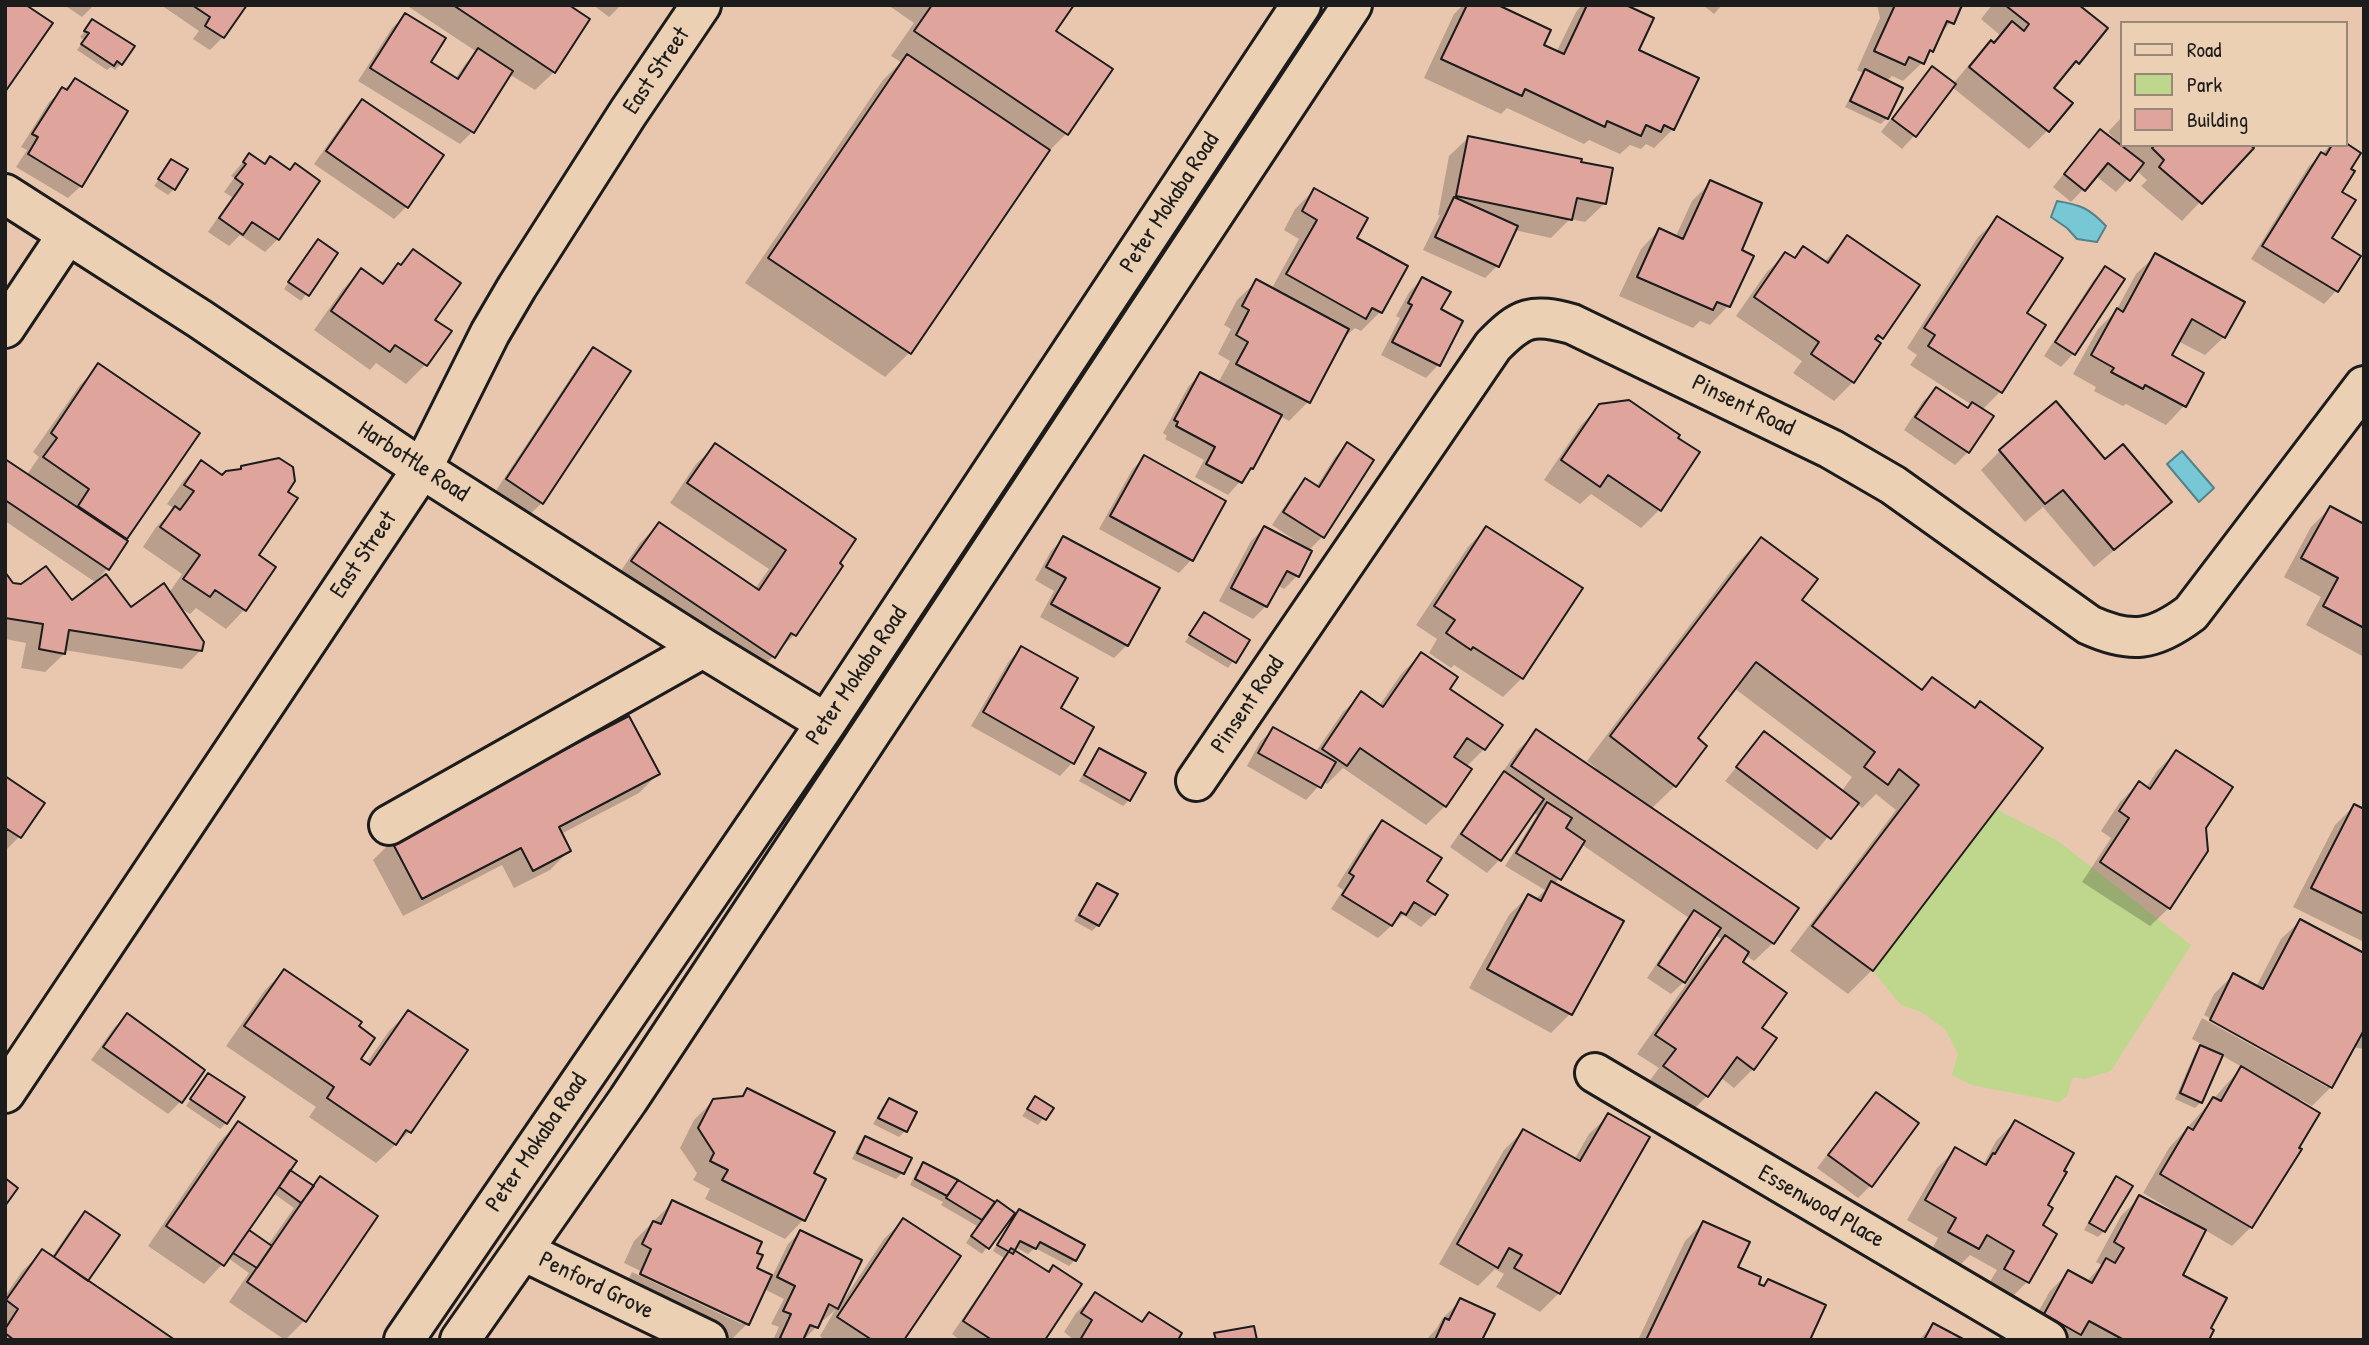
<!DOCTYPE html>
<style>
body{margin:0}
#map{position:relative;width:2369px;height:1345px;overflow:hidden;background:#e9c7af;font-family:"Patrick Hand",sans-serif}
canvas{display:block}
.frame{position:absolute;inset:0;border:7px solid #1c1c1c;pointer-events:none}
.legend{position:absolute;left:2120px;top:21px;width:228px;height:126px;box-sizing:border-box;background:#ecd0b3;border:2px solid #987;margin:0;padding:9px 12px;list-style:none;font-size:21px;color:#1c1c1c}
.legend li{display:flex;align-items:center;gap:14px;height:35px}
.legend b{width:35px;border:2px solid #987}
</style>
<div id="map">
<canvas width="2369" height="1345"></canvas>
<div class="frame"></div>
<ul class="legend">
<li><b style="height:9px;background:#ecd0b3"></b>Road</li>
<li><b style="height:19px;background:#bfd68d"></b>Park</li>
<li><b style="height:19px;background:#dfa59d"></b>Building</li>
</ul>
</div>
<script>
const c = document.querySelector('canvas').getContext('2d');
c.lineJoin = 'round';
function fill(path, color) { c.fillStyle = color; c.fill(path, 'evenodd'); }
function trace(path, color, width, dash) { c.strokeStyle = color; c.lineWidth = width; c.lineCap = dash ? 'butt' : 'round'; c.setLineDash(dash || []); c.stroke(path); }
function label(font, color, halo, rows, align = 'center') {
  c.font = font + ' "Patrick Hand",sans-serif'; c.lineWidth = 5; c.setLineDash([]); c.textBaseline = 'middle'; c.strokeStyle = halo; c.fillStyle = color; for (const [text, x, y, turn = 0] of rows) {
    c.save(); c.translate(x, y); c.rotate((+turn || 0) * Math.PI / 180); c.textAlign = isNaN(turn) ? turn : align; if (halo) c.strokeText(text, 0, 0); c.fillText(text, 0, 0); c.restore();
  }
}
const green = new Path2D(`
 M1996 809 2058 841 2191 945 2111 1071 2084 1079 2073 1077 2067 1096 2059 1102 1972 1085 1952 1075 1958 1054 1945 1029 1921 1012 1901 1005 1873 971Z`);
const water = new Path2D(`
 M2057 201C2081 205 2089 208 2106 226L2097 242 2077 239 2067 228 2051 217Z
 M2182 451 2214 488 2199 502 2167 464Z`);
const shadow = new Path2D(`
 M64 5H94L82 17Z
 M161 5H245L223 37 210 50 193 39 199 31Z
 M406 5H566L554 72 535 90 509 74 472 132 460 144 358 81 392 28 405 15 428 63 455 79 466 63 477 52Z
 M593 5H621L609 17Z
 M888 5H1072L1053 31 1110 70 1066 134 1042 158 909 353 885 377 745 283 883 80 901 62 891 56 914 23Z
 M1463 5H1494L1542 46 1556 53 1576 12 1582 5H1622L1636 51 1673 129 1654 148 1646 144 1641 149 1630 145 1620 154 1589 140 1584 144 1507 108 1501 114 1424 78 1454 14Z
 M1703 5H1722L1714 14Z
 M1877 5H1965L1938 37 1922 63 1903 81 1892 76 1886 82 1887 118 1881 124 1845 107 1863 73 1857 70 1880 18Z
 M1992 5H2077V62L2051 88 2048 130 2029 149 1952 87 1914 136 1902 149 1881 132 1920 81 1932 68 1953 84 1972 61 2000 35 1981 19Z
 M93 21 121 64 115 70 111 67 107 70 77 50 84 40 80 37Z
 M75 80 81 186 68 198 16 167 27 150 21 147 49 102Z
 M363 101 406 207 394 219 314 164 350 113Z
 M2122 117V145H2248L2200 202 2182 221 2141 186 2147 180 2136 170 2116 192 2096 176 2071 202 2053 187 2088 144H2116L2118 142 2108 132Z
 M1468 138 1604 204 1585 222 1570 219 1551 238 1514 230 1497 266 1485 278 1423 250 1440 215H1438L1449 156Z
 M2331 145H2346L2348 170 2340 192 2330 239 2336 291 2324 304 2251 259 2308 167Z
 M249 155 264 165 270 158 278 239 265 252 240 235 229 246 208 232 232 197 224 192 234 178 231 176Z
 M171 161 174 189 168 195 154 186Z
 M1711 182 1739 251 1751 256 1728 306 1710 325 1700 321 1693 328 1619 296 1641 249 1659 230 1675 238 1692 201Z
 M1314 190 1354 239 1380 312 1361 331 1355 328 1346 336 1344 335 1308 402 1289 421 1280 416 1252 468 1228 495 1195 477 1204 460 1165 439 1167 436 1163 433 1188 387 1200 374 1218 383 1230 361 1218 354 1231 329 1224 325 1237 300 1256 282 1271 290 1299 239 1284 230 1295 209Z
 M1997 219 2025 314 2000 392 1982 410 1968 452 1955 465 1904 430 1923 401 1936 389 1967 410 1972 405 1910 365 1917 355 1907 348 1978 237Z
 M1847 237 1917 285 1877 342 1853 382 1834 401 1793 373 1802 361 1736 316 1766 273 1785 254 1793 259 1803 249 1824 262Z
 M312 248 336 254 301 301 284 289Z
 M413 252 433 320 449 332 425 365 406 384 376 363 370 370 314 330 343 289 361 270 380 283Z
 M2155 256 2224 337 2205 355 2178 341 2170 356 2184 406 2166 425 2126 404 2123 406 2094 391 2096 387 2073 374 2098 329 2116 311 2136 274Z
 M2105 268 2122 279 2073 354 2061 367 2044 356 2093 281Z
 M1422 279 1439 310 1461 321 1438 365 1426 378 1381 355 1400 318 1396 316 1410 291Z
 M594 349 542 503 529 515 495 492 581 362Z
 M99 366 125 538 123 540 125 542 107 569 95 582 5 521V461L26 476 39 457 33 452 80 385Z
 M1600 406 1659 510 1641 528 1591 494 1580 504 1544 480 1581 425Z
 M1348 444 1372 460 1322 537 1308 551 1310 552 1297 576 1284 589 1277 585 1266 606 1253 619 1219 601 1251 541 1264 528 1304 549 1305 547 1272 525 1293 493 1305 481 1316 487 1335 457Z
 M715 446 854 539 794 635 755 675 614 581 640 543 659 524 755 589 769 569 670 503 696 464Z
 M2000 451 2105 461 2169 501 2151 520 2094 567 2043 507 2025 522 1981 470Z
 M1144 457 1191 560 1179 573 1099 529 1132 470Z
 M201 462 222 477 242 467 256 555 244 610 226 629 196 608 190 614 179 607 201 650 182 669 64 650V654L45 672 21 668 26 643 5 639V575L12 584 72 603 130 610 169 593 182 574 143 547 156 527 175 509 167 504 183 481Z
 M2330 508 2364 526V657L2306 625 2321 597 2284 577 2311 527Z
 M1486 528 1522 678 1503 697 1454 665 1451 668 1429 653 1437 639 1416 625 1468 547Z
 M1064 538 1127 645 1114 658 1040 617 1054 591 1035 580 1051 551Z
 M1761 539 1800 601 1921 691 1932 679 1974 710 1872 970 1848 994 1790 951 1896 810 1876 794 1862 808 1856 803 1817 850 1725 781 1764 733 1841 792 1852 777 1734 688 1695 739 1675 786 1651 809 1773 943 1754 961 1745 955 1740 962 1760 1028 1753 1069 1734 1088 1720 1077 1707 1096 1688 1115 1646 1086 1659 1068 1637 1054 1706 956 1723 940 1715 935 1684 982 1671 994 1647 978 1682 925 1689 918 1581 844 1554 885 1622 921 1570 1014 1551 1033 1469 988 1509 915 1528 896 1535 900 1545 890 1505 866 1537 815 1533 812 1499 860 1487 873 1450 847 1518 750 1536 732 1594 771 1596 768 1587 761 1737 563Z
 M1204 614 1248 640 1228 668 1185 642Z
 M1021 648 1058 709 1092 728 1072 763 1060 776 971 726 1009 661Z
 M1421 654 1448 689 1484 749 1466 767 1445 806 1426 825 1343 768 1327 784 1323 781 1306 800 1247 766 1260 742 1273 729 1315 753 1343 712 1362 694 1379 706 1402 673Z
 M1100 750 1129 800 1123 806 1079 781 1094 756Z
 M2176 752 2204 828 2169 908 2150 926 2082 882 2111 838 2101 831 2120 802 2139 783 2146 788 2157 771Z
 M658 774 639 793 561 834 569 851 550 870 514 888 502 865 403 916 373 860 392 841Z
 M5 778 19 837 5 851Z
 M2354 806 2364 831V942L2293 907 2335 825Z
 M1382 823 1424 882 1434 914 1421 927 1403 915 1378 938 1331 909 1343 890 1337 886 1369 835Z
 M1097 885 1098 925 1092 931 1074 921 1091 891Z
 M2300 921 2364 955V1049L2352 1047 2331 1087 2312 1106 2300 1099 2251 1227 2232 1246 2205 1230 2180 1275 2208 1328 2207 1340H2037L2026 1334 2050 1291 2069 1272 2086 1282 2102 1265 2096 1262 2121 1216 2140 1197 2173 1215 2175 1212 2143 1193 2169 1148 2242 1067 2221 1055 2201 1102 2195 1108 2175 1099 2195 1053 2203 1045 2192 1039 2202 1018 2327 1087V1083L2204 1015 2214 994 2233 975 2256 987 2281 939Z
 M284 971 356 1027 358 1059 366 1064 389 1031 408 1012 409 1132 376 1163 309 1117 316 1107 226 1046 265 990Z
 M127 1015 180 1102 168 1114 91 1060 114 1028Z
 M208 1075 226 1123 220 1129 186 1106Z
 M748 1090 812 1174 824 1180 803 1220 785 1239 705 1199 710 1189 693 1180 697 1173 680 1148 694 1120 713 1101 740 1098Z
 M1876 1094 1916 1124 1870 1186 1858 1198 1817 1168 1864 1107Z
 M1035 1098 1052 1108 1038 1125 1022 1116Z
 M889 1100 905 1131 899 1137 873 1124 883 1106Z
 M1608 1116 1559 1293 1540 1312 1496 1287 1504 1274 1495 1269 1478 1286 1439 1264 1504 1150 1523 1131 1574 1160 1589 1134Z
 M2015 1122 2046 1206 2027 1282 2008 1301 1986 1288 1997 1270 1970 1255 1958 1267 1931 1251 1938 1238 1907 1220 1937 1168 1956 1149 1983 1165 1996 1141Z
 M238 1123 288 1171 312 1187 320 1179 375 1217 304 1321 285 1340 229 1302 249 1273 228 1258 204 1284 148 1246 219 1142ZM273 1193 294 1208 268 1245 242 1237Z
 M865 1138 909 1158 902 1173 896 1179 852 1159 859 1144Z
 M923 1165 995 1203 997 1202 1015 1215 1019 1211 1075 1260 1069 1266 1035 1248 1028 1254 1015 1247 1013 1251 1047 1274 1053 1268 1043 1340H960L952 1334 1004 1258 993 1251 1011 1221 1008 1219 982 1254 966 1243 977 1226 941 1205 943 1202 910 1185 917 1170Z
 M2116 1179 2130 1186 2104 1231 2098 1237 2084 1230 2110 1185Z
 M673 1202 755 1254 754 1268 772 1277 788 1244 800 1232 843 1301 884 1239 903 1220 902 1340H825L820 1336 835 1310 824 1320 820 1318 816 1327 804 1340H773L779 1327 771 1324 784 1299 764 1289 747 1324 731 1340H722L622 1293 632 1272 742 1324V1320L624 1263 634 1241Z
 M85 1213 86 1281 172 1340H5V1296L23 1270 42 1252 51 1258 73 1226Z
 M1703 1223 1736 1268 1762 1287 1768 1281 1808 1340H1638L1685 1241Z
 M1095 1294 1140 1323 1149 1314 1176 1340H1074L1064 1332 1076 1313Z
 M1461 1300 1480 1340H1426L1437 1328 1442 1319Z
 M1933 1325 1961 1340H1919Z`);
const building = new Path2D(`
 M5 5H26L53 23 5 92Z
 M192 5H247L224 38 205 26 210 17Z
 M453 5H569L590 19 555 73Z
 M932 5H1074L1056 31 1113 69 1068 135 914 31Z
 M1467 5H1498L1551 30 1544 45 1564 54 1587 5H1626L1654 18 1639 50 1699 78 1674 130 1664 125 1661 132 1646 125 1641 136 1607 121 1605 127 1525 89 1522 96 1441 59Z
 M1895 5H1962L1954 24 1947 21 1933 52 1930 50 1924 64 1909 57 1905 65 1874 51Z
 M2005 5H2079L2108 28 2079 64 2076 61 2054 88 2073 103 2049 132 1969 67 1991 40 1994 43 2012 21 2024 31 2029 24Z
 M405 13 446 38 431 62 458 79 478 48 513 71 474 133 370 68Z
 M92 19 135 46 122 65 117 61 114 66 81 44 89 33 84 31Z
 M907 54 1050 150 911 354 768 258Z
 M1932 66 1956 84 1916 137 1892 119Z
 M1865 69 1903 88 1888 119 1850 101Z
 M75 78 128 111 82 187 28 154 38 137 32 134 62 87 67 90Z
 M362 99 444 155 408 208 326 151Z
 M2100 129 2144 163 2130 181 2108 163 2085 191 2064 174Z
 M1468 136 1582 159 1581 162 1613 168 1606 204 1577 198 1572 220 1456 196Z
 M2346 143 2361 153 2351 169 2355 171 2342 192 2356 200 2332 238 2361 256 2338 292 2262 246 2321 152 2326 155 2332 145H2346Z
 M2155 145H2250L2254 148 2202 204 2159 167 2164 160 2152 148Z
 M249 153 265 164 270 156 290 170 295 163 320 181 279 240 252 222 243 235 219 218 243 184 235 178 246 164 243 162Z
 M171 159 188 169 175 190 158 179Z
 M1710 180 1762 203 1742 250 1754 256 1730 307 1717 302 1713 310 1637 277 1659 228 1683 239Z
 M1314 188 1368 218 1357 238 1408 266 1382 313 1372 308 1366 319 1286 274 1317 220 1302 211Z
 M1454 197 1518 226 1499 267 1435 237Z
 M1997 216 2063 258 2027 313 2046 325 2002 393 1928 346 1935 335 1924 328Z
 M1847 235 1920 285 1883 339 1878 335 1875 339 1881 343 1854 383 1811 354 1819 342 1754 297 1785 252 1795 258 1803 246 1828 263Z
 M318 239 338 253 309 296 288 282Z
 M413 249 461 283 435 320 452 331 427 366 395 345 390 352 331 311 361 268 383 284 398 263 401 265Z
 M2155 253 2245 302 2225 338 2192 319 2172 355 2204 373 2186 407 2145 385 2143 389 2111 372 2114 368 2091 355 2117 308 2123 312Z
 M2105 266 2125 279 2075 355 2055 342Z
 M1422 277 1451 292 1441 309 1463 321 1440 366 1392 342 1412 305 1408 303Z
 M1256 279 1349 329 1310 403 1236 364 1248 342 1236 335 1249 310 1242 306Z
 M593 347 631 371 543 504 506 479Z
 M98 363 200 433 127 539 78 506 89 489 43 457 57 438 51 433Z
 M1200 372 1282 415 1253 469 1251 468 1242 483 1206 464 1215 447 1176 426 1178 422 1174 420Z
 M1936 387 1968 408 1972 402 1994 416 1969 453 1915 417Z
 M1629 400 1680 435 1678 438 1700 452 1661 511 1608 475 1600 487 1561 460 1599 404Z
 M2056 401 2105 459 2123 444 2172 502 2114 550 2063 490 2045 504 1999 450Z
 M1347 442 1374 460 1324 538 1283 512 1305 478 1319 487Z
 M715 443 856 539 840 563 843 566 796 636 791 633 775 658 631 561 659 522 759 590 786 550 687 483Z
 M1144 455 1226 501 1193 561 1110 516Z
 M279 458 293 467 295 481 288 492 298 498 259 555 276 567 246 611 215 590 210 597 183 579 200 555 160 527 175 506 180 510 194 491 184 485 201 460 222 475 226 471 241 469V466Z
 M5 459 128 541 109 570 5 500Z
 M2330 506 2364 524V628L2323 606 2338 578 2301 558Z
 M1264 526 1312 551 1299 577 1287 571 1267 607 1231 588Z
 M1486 526 1583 588 1523 679 1473 647 1471 650 1446 633 1455 620 1434 606Z
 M1063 536 1160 588 1128 646 1051 604 1066 578 1046 567Z
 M1761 537 1818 579 1802 600 1922 690 1932 677 1975 708 1980 701 2043 748 1873 971 1812 926 1919 785 1899 769 1888 785 1864 767 1875 752 1756 662 1698 738 1707 746 1676 787 1610 736Z
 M46 566 72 600 106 574 131 607 164 583 204 642 202 651 69 630 65 654 39 649 43 624 5 618V572L13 583 21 584Z
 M1204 612 1250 640 1236 663 1189 635Z
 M1021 646 1078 678 1061 708 1094 727 1074 764 983 712Z
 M1421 652 1458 677 1450 689 1503 725 1485 750 1467 738 1454 757 1472 769 1446 807 1360 748 1347 766 1322 749 1361 691 1383 707Z
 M629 716 660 774 559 827 571 851 533 871 521 848 422 899 391 840Z
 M1273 727 1336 762 1321 788 1258 753Z
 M1536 729 1799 908 1774 944 1511 766Z
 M1764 731 1859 803 1831 839 1736 767Z
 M1099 748 1146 773 1130 801 1084 775Z
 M2176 750 2233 787 2206 828 2208 851 2170 909 2100 862 2129 818 2119 811 2139 781 2150 789Z
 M1504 771 1544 799 1501 861 1461 834Z
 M5 776 45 803 21 838 7 829 5 832Z
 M1547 802 1572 818 1566 828 1585 841 1561 880 1516 853Z
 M2354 804 2364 809V914L2311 888Z
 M1382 820 1442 858 1427 881 1448 895 1435 915 1414 902 1406 915 1401 912 1392 926 1342 895 1354 876 1349 873Z
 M1551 881 1624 921 1572 1015 1487 969 1528 894 1541 901Z
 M1097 883 1118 894 1099 926 1079 915Z
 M1694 910 1721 928 1685 983 1658 965Z
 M2300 919 2364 953V1030L2332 1088 2210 1020 2233 973 2263 989Z
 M1725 935 1749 952 1743 962 1787 993 1762 1028 1777 1038 1754 1070 1737 1057 1708 1097 1663 1066 1676 1049 1655 1035Z
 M284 969 362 1022 359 1026 375 1038 361 1059 370 1065 408 1010 468 1050 411 1133 406 1130 396 1145 327 1098 334 1087 244 1026Z
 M127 1013 205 1070 182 1103 103 1047Z
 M2200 1045 2223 1055 2202 1103 2180 1093Z
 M2241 1066 2320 1113 2299 1148 2302 1149 2252 1228 2160 1174 2188 1127 2193 1130 2213 1097 2221 1101Z
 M208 1073 245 1097 227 1124 190 1099Z
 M747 1088 835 1132 814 1173 826 1179 805 1221 722 1180 728 1170 710 1161 714 1153 698 1128 713 1099 743 1096Z
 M1876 1092 1919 1123 1872 1187 1828 1155Z
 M1035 1096 1054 1108 1046 1120 1027 1109Z
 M889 1098 917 1112 907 1132 878 1118Z
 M1608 1113 1650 1137 1560 1294 1514 1268 1522 1255 1509 1248 1498 1268 1457 1244 1523 1129 1580 1161Z
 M2015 1120 2074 1153 2064 1171 2067 1172 2048 1205 2053 1208 2043 1225 2057 1234 2029 1283 2004 1269 2014 1251 1987 1235 1979 1249 1948 1232 1956 1218 1925 1200 1955 1147 1986 1165 1993 1153 1995 1154Z
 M238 1121 297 1161 224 1266 166 1226Z
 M865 1136 912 1158 904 1174 857 1153Z
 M923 1162 958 1180 947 1196 915 1179Z
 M290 1170 314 1186 301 1203 279 1187Z
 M320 1176 378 1216 306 1322 247 1282Z
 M2116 1176 2133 1186 2105 1232 2089 1223Z
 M5 1178 18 1188 5 1206Z
 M958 1180 995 1202 982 1220 946 1198Z
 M2139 1195 2206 1230 2183 1275 2227 1298 2211 1328 2214 1330 2209 1340H2124L2089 1321 2081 1335 2044 1314 2068 1270 2092 1283 2106 1258 2115 1263 2124 1248 2114 1242Z
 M672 1200 762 1242 757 1253 763 1255 757 1268 772 1275 749 1325 640 1274 651 1249 642 1244 653 1221 661 1224Z
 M997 1200 1015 1213 989 1249 971 1236Z
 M1019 1209 1085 1245 1076 1261 1040 1242 1036 1249 1020 1241 1013 1254 997 1245Z
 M85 1211 120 1235 88 1281 54 1257Z
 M903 1218 961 1256 904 1340H872L837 1317Z
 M1703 1221 1750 1242 1738 1267 1761 1277 1759 1284 1764 1286 1768 1279 1826 1305 1810 1340H1646Z
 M249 1230 272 1246 257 1268 233 1253Z
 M800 1230 862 1260 838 1309 829 1304 818 1328 810 1325 803 1340H784L780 1338 791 1314 783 1311 795 1286 777 1277Z
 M1011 1248 1049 1272 1053 1265 1082 1284 1045 1340H992L963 1321Z
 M42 1249 54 1257 175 1340H14L5 1333V1329L18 1309 6 1300Z
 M1095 1292 1142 1322 1149 1312 1182 1333 1178 1340H1080L1092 1320 1081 1313Z
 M1460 1298 1495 1314 1482 1340H1435L1445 1318 1449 1320Z
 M1933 1323 1965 1340H1924Z
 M1254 1326 1257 1340H1216L1214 1333Z`);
const minor = new Path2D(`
 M5 194 200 319 422 469 703 648 826 723
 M5 328 67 235
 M1196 781 1493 346C1521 317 1532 313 1572 324L1831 449 1893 485 2089 625C2131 644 2154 641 2191 613L2364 386
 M389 825 703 648
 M1595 1073 2047 1340
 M5 1093 422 469 490 333 517 287 628 113 701 5
 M523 1251 707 1340
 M404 1340 826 723 1301 5
 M460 1340 628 1100 1352 5`);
const streetNames = [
 ["East Street",657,71,-56],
 ["Peter Mokaba Road",1170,203,-57],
 ["Pinsent Road",1743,406,26],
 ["Harbottle Road",413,462,33],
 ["East Street",364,555,-56],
 ["Peter Mokaba Road",857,676,-56],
 ["Pinsent Road",1248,705,-56],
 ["Peter Mokaba Road",537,1143,-56],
 ["Essenwood Place",1821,1207,30],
 ["Penford Grove",596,1286,26]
];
fill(green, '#bfd68d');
fill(water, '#78c7d4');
trace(water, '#53838a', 2);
fill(shadow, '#0003');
fill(building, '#dfa59d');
trace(building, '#1c1c1c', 2);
trace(minor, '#1c1c1c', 44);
trace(minor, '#ecd0b3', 38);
label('24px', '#1c1c1c', '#ecd0b3', streetNames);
</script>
